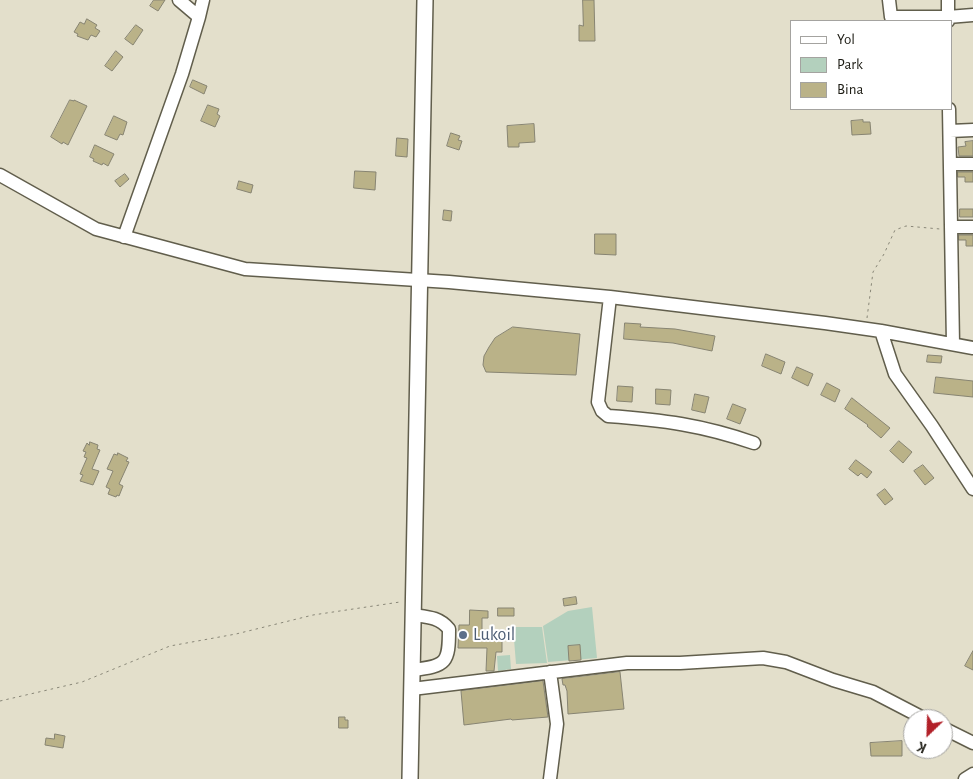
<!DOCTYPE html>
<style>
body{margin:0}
#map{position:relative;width:973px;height:779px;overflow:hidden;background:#e3dfcb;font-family:"Alegreya Sans",sans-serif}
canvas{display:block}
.legend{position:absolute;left:790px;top:20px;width:162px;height:90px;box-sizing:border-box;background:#fff;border:1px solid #a4a3a0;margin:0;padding:6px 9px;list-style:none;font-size:15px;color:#1b1a12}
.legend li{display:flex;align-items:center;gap:10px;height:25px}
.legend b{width:25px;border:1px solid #a4a3a0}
.north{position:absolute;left:903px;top:709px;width:50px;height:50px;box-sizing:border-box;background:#fff;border:1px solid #a4a3a0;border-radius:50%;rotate:204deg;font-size:14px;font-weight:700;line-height:20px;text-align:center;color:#1b1a12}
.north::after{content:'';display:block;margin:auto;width:18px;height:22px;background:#b22129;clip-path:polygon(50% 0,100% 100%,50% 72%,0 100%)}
</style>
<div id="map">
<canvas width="973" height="779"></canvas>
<ul class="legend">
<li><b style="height:6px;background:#fff"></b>Yol</li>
<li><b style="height:14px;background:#b3d0bd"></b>Park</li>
<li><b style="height:14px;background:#bab288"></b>Bina</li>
</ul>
<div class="north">K</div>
</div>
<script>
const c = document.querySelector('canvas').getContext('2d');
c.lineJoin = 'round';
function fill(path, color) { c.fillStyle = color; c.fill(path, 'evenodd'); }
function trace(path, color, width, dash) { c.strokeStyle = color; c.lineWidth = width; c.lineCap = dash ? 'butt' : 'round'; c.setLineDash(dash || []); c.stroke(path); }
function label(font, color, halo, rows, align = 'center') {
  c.font = font + ' "Alegreya Sans",sans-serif'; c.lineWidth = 4; c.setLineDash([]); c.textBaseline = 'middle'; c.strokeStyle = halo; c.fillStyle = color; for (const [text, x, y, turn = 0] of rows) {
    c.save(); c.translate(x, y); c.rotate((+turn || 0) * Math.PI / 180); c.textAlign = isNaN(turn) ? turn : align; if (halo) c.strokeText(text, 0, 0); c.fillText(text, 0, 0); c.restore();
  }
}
const green = new Path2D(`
 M592 607 597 658 548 662 543 626 568 611Z
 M513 627H542L547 663 516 664Z
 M510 655 511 669 498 671 497 656Z`);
const building = new Path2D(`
 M154 0H165L158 11 150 6Z
 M583 0H594L595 41H579V25L583 26Z
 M87 19 97 25 95 28 100 31 96 37 91 35 88 40 77 36 78 34 74 32 80 22 84 24Z
 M136 25 143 30 133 45 125 39Z
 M116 51 123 57 112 71 105 66Z
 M193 80 207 86 204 94 190 87Z
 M70 100 74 101V100L87 106 68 145 63 142 62 144 51 137Z
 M208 105 219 109 217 114 220 116 215 127 201 121Z
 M114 116 127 122 123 135 120 134 117 140 105 135Z
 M863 120V122H870L871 134 852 135 851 121Z
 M534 124 535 142 519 143V147H508L507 126Z
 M451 133 460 136 458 140 462 141 459 150 447 146Z
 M397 138 408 139 407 157 396 156Z
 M973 141V156H959L958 147 966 146 965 142Z
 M95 145 114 154 108 166 103 163 102 165 93 161 94 159 90 157Z
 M355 171 376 172 375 190 354 188Z
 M958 172H973V182H965V177H958Z
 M125 174 129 179 120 187 115 181Z
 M239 181 253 185 251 193 237 189Z
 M960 209H973V217H960Z
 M444 210 452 211 451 221 443 220Z
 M595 234H616V255L595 254Z
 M959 235H973V246H966V240H959Z
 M625 323 641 324 640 327 675 329 715 336 712 351 673 343 624 339Z
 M513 327 580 334 576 375 486 372 483 365 484 356 489 347 495 338Z
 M766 354 785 362 781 374 762 366Z
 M928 355 942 356 941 363 927 362Z
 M797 367 813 374 808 386 792 378Z
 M936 377 973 381V397L934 393Z
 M827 383 840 390 835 402 821 395Z
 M618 386 633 387 632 402 617 401Z
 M656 389 671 390 670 405 656 404Z
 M695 394 709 397 705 413 692 410Z
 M852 398 890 428 881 438 867 426 868 425 845 409Z
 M733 404 746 409 740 424 727 419Z
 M899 441 912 452 903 463 890 451Z
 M90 442 98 445 97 449 100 450 92 469 99 471 93 485 80 481 83 475 80 474 87 458 84 457 86 452 83 451 87 443 89 445Z
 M118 453 128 458 126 461 129 462 119 484 123 486 119 496 117 495 116 497 108 494 110 489 106 487 113 471 107 469 114 454 117 455Z
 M856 460 872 472 867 478 861 473 858 476 849 469Z
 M923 465 934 478 925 485 914 471Z
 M885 489 893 499 885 505 877 495Z
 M576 597 577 604 564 606 563 599Z
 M498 608H514V616H498Z
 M470 610 488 611V618H482V633H490V640H502V652H496L494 671H486L487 648H458L459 625H469Z
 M580 645 581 660 569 661 568 646Z
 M973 651V670L965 666Z
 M620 672 624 709 568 714 567 691 565 685H563L562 679Z
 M543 681 548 717 512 720 511 719 464 725 461 691Z
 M339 717H345V720H348V728H339Z
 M55 734 65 736 63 748 45 745 46 738 54 739Z
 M902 741V756H871L870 743Z`);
const path = new Path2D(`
 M867 318 873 272 884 254 895 230 906 226 940 229
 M0 701 82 682 170 646 236 634 313 615 400 602`);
const minor = new Path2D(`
 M179 0 199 17 203 0
 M889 0 891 17H948L973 15
 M948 0V21
 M949 109 953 344
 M950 131 973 130
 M950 164H973
 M0 175 96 229 245 269 449 282 610 297 825 323 881 331 973 348
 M951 227H973
 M124 237 182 74 199 17
 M610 297 598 402 602 411 608 416C663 420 702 425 754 443
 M881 331 895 374 932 426 973 489
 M412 670C447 666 449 663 449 629 439 617 428 617 413 615
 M412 689 627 663H680L763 658 786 662 833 680 873 692 925 719
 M943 728 973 743
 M550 779 557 724 550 672
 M965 779 973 774`);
const major = new Path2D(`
 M410 779 425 0`);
const markers = [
 [463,635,5,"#5c6f8a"]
];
const serviceNames = [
 ["Lukoil",473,635]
];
fill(green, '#b3d0bd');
fill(building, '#bab288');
trace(building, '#878472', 1);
trace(minor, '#615e4c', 15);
trace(major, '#615e4c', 18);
trace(path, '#888677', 1, [2.5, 4]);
trace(minor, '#fff', 12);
trace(major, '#fff', 15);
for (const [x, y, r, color] of markers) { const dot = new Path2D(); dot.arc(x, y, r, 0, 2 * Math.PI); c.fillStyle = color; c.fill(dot); trace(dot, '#fff', 2); }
label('18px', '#4e5e75', '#fff', serviceNames, 'left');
</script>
